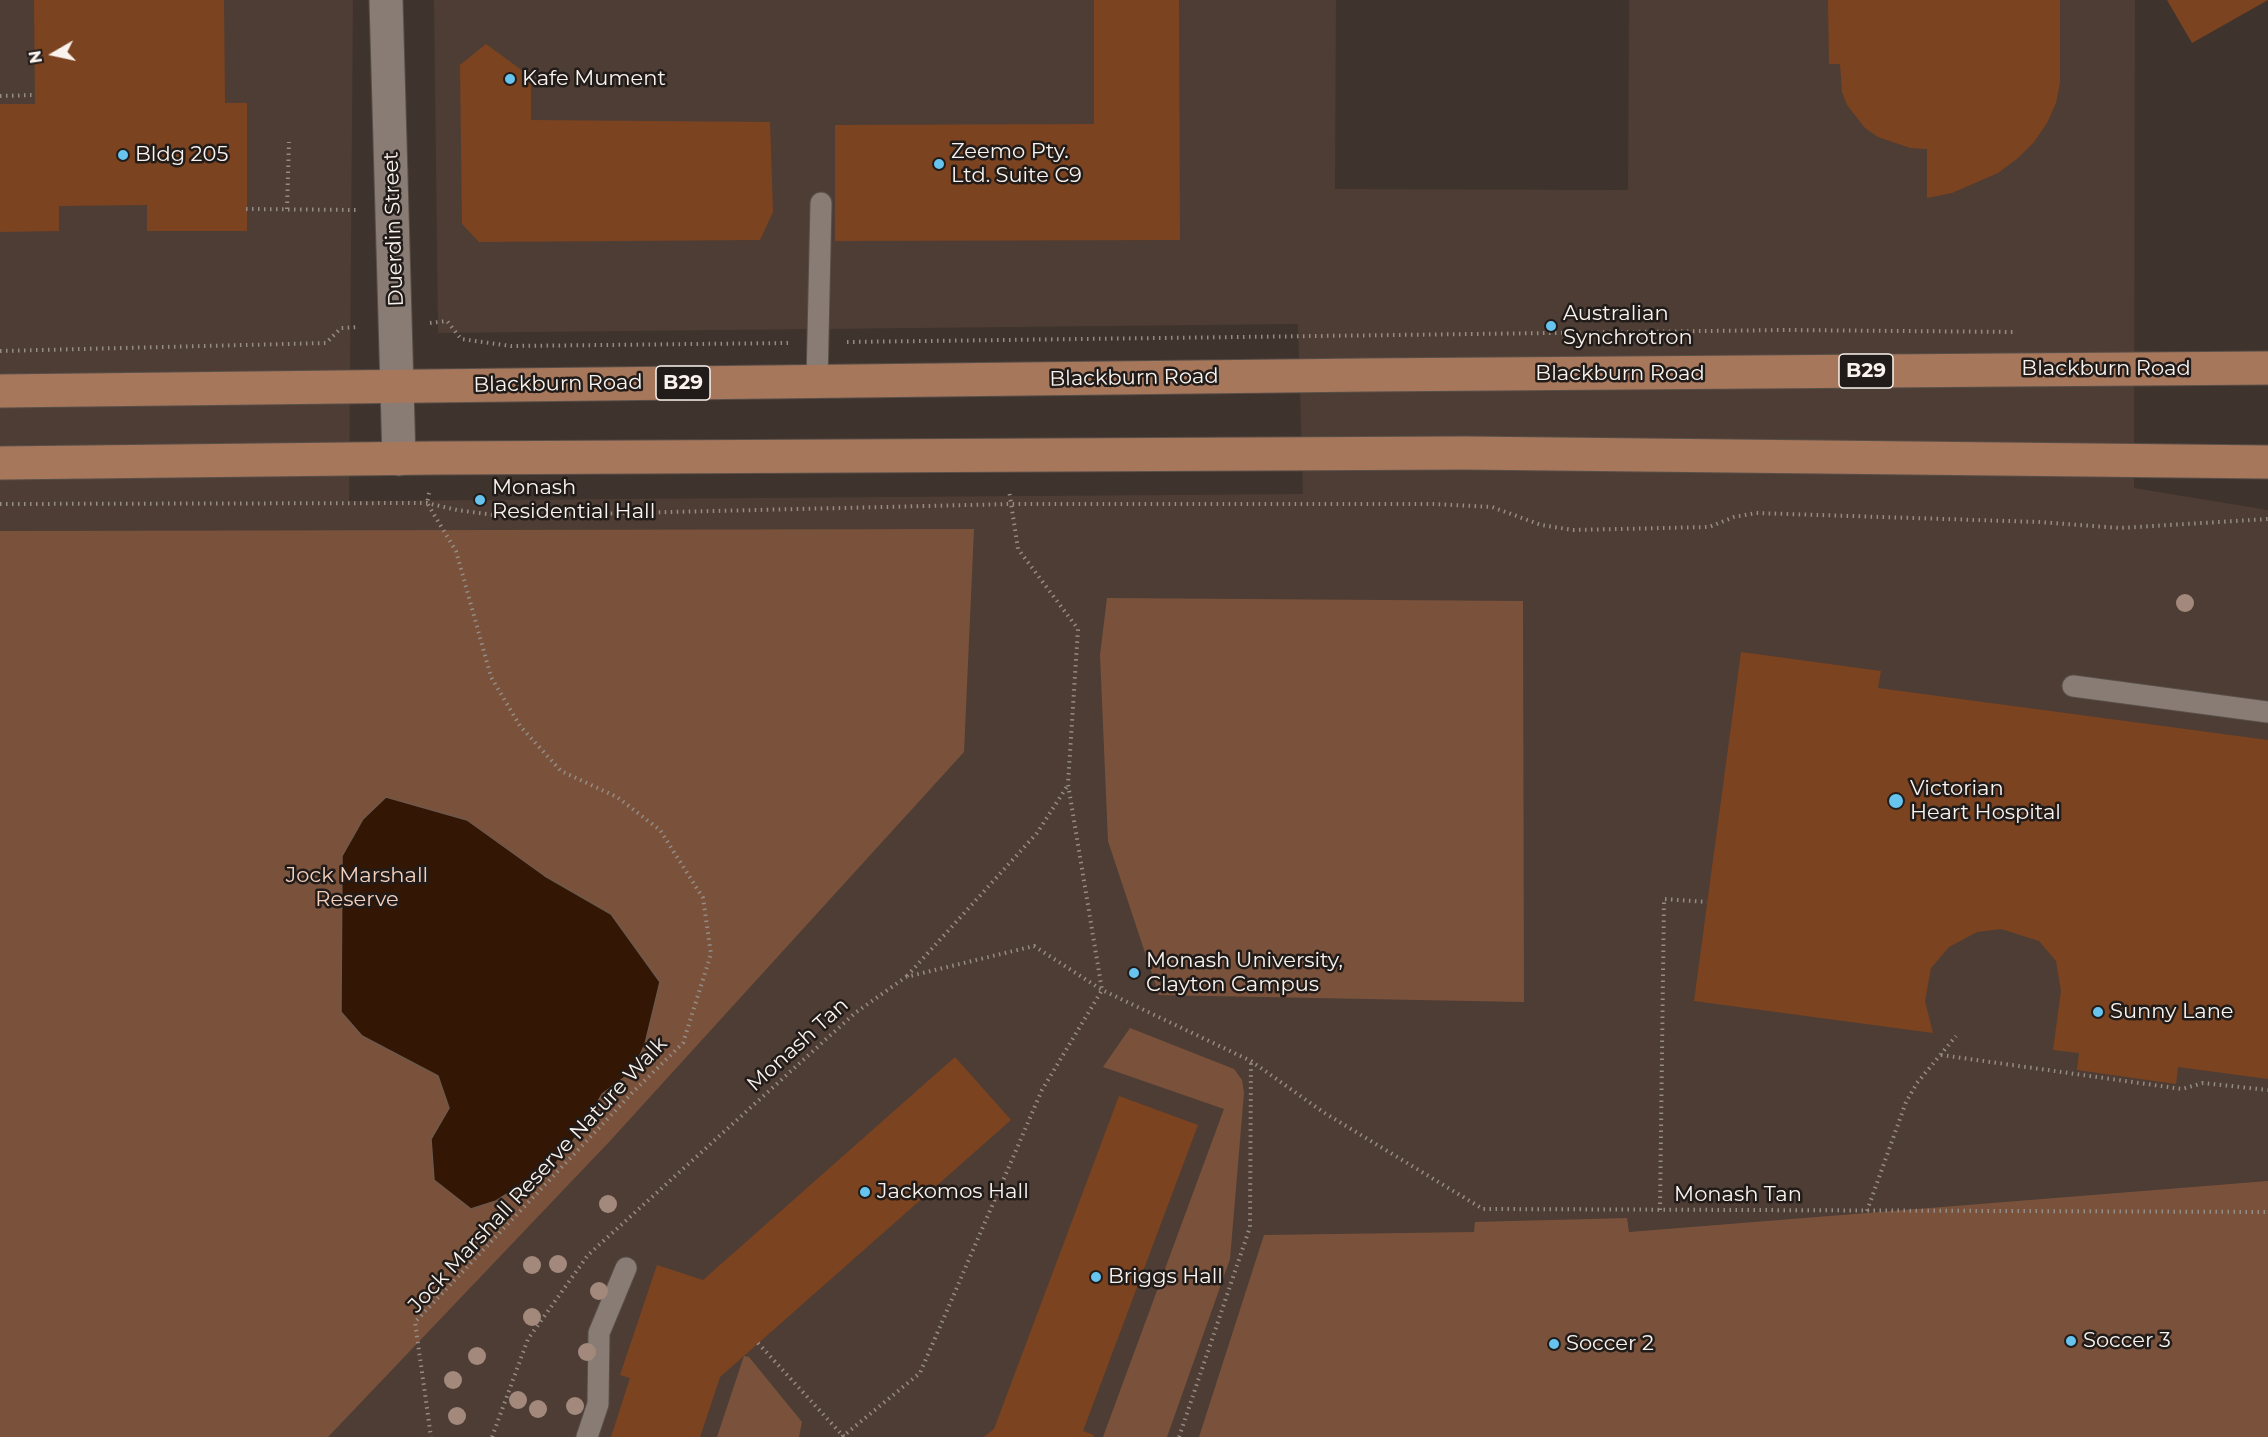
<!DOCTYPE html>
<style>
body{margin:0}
#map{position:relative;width:2268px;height:1437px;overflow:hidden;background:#3f332d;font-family:Montserrat,sans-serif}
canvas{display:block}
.north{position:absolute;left:24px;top:24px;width:60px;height:60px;-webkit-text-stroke:4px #211c19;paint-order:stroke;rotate:261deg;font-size:16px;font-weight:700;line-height:24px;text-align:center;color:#f9f2ed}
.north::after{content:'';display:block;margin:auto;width:21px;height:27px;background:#f9f2ed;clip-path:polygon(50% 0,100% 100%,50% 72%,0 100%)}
</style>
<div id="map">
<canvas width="2268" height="1437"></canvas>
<div class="north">N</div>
</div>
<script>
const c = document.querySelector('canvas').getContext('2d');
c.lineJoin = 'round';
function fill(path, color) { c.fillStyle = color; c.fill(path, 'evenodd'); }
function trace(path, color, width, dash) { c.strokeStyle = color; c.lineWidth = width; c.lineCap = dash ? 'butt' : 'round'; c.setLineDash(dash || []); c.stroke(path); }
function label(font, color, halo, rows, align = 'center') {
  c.font = font + ' Montserrat,sans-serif'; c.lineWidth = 5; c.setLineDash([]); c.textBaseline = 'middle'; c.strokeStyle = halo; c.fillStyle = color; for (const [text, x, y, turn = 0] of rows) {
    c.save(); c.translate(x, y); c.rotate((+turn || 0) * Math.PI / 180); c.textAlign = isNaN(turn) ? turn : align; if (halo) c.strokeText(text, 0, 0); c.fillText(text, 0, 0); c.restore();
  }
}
const built = new Path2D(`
 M0 0H353L349 501 1303 494 1298 324 438 333 434 0H1336L1335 189 1628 190 1629 0H2135L2134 488 2268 510V1437H0Z`);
const green = new Path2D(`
 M974 529 964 752 609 1142 328 1437H0V531Z
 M1107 598 1523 601 1524 1002 1159 995 1108 841 1100 655Z
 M1130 1028 1234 1069 1242 1080 1244 1093 1230 1259 1167 1437H1103L1224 1109 1103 1067Z
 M2268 1181V1437H1199L1264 1235 1474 1232 1475 1222 1627 1218 1629 1232Z
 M744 1356 749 1357 802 1422 799 1437H717Z`);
const water = new Path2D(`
 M386 797 467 820 545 876 611 914 660 982 645 1044 633 1071 602 1094 587 1122 556 1163 496 1201 471 1209 434 1180 431 1139 449 1108 438 1076 362 1036 341 1012 342 856 363 819Z`);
const building = new Path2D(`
 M34 0H224L225 103H247V231H147V205L59 206V231L0 232V104H35Z
 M1094 0H1179L1180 240 835 241V125L1094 124Z
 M1828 0H2060V83L2056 103 2047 123 2034 142 2018 158 1998 173 1952 193 1927 198V149L1910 148 1878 137 1865 128 1847 105 1842 92 1840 64H1829Z
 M2167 0H2268L2192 43Z
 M486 44 531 77V120L770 122 773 212 760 240 479 242 462 224 460 65Z
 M1741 652 1881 671 1878 688 2268 740V1079L2178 1067 2176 1084 2077 1070 2079 1053 2053 1050 2061 991 2056 961 2039 941 2001 929 1977 932 1949 947 1931 968 1925 1001 1933 1033 1694 1001Z
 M955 1057 1011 1120 720 1377 700 1437H611L630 1378 620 1375 657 1265 703 1280Z
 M1119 1096 1198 1125 1083 1431 1094 1435 1093 1437H984L994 1429Z`);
const path = new Path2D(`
 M0 96 34 95
 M246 209 357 210
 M287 209 289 142
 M430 323 447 321 461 339 511 346 788 343
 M847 342 1785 330 2015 332
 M0 351 326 343 341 328 359 327
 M429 493 427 503 456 551 491 677 520 726 561 771 617 797 660 830 703 898 711 954 683 1043 632 1093 415 1322 431 1437
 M0 504 427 503 457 510 501 516 1011 504H1434L1492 507 1541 525 1573 530 1709 527 1734 517 1756 513 2039 522 2120 528 2268 519
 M907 976 1037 833 1068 785
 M1941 1055 2182 1089 2203 1083 2268 1090
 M1660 1210 1664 899 1707 902
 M1867 1211 1906 1102 1917 1083 1956 1036
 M758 1343 843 1436 847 1437
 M492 1437 528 1339 588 1255 855 1013 906 977 1034 946 1102 990 1251 1061 1323 1112 1483 1209 2268 1212
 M842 1437 920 1373 1042 1090 1102 990 1068 784 1078 629 1018 549 1009 490
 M1179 1437 1250 1227 1251 1061`);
const service = new Path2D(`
 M817 382 821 203
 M2073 686 2268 712
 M587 1437 598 1404 599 1333 626 1268`);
const minor = new Path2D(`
 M386 0 399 459`);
const primary = new Path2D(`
 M0 391 1366 375 2268 368
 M0 463 436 458 1464 453 2268 462`);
const trees = [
 [2185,603],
 [608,1204],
 [558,1264],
 [532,1265],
 [599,1291],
 [532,1317],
 [587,1352],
 [477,1356],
 [453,1380],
 [518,1400],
 [575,1406],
 [538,1409],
 [457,1416]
];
const markers = [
 [510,79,6,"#66c4ef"],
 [123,155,6,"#66c4ef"],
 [939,164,6,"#66c4ef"],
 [1551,326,6,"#66c4ef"],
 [480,500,6,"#66c4ef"],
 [1896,801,8,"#66c4ef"],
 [1134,973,6,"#66c4ef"],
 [2098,1012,6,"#66c4ef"],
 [865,1192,6,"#66c4ef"],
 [1096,1277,6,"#66c4ef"],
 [2071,1341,6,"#66c4ef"],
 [1554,1344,6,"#66c4ef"]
];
const shields = [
 [1866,371,54],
 [683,383,54]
];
const shieldNames = [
 ["B29",1866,371],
 ["B29",683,383]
];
const poiNames = [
 ["Kafe Mument",522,79],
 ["Zeemo Pty.",951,152],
 ["Ltd. Suite C9",951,176],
 ["Bldg 205",135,155],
 ["Australian",1563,314],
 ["Synchrotron",1563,338],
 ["Monash",492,488],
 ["Residential Hall",492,512],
 ["Victorian",1910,789],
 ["Heart Hospital",1910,813],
 ["Monash University,",1146,961],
 ["Clayton Campus",1146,985],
 ["Sunny Lane",2110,1012],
 ["Jackomos Hall",877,1192],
 ["Briggs Hall",1108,1277],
 ["Soccer 3",2083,1341],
 ["Soccer 2",1566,1344]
];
const streetNames = [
 ["Duerdin Street",394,229,-92],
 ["Blackburn Road",2106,369],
 ["Blackburn Road",1620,374],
 ["Blackburn Road",1134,378,-1],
 ["Blackburn Road",558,384,-1],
 ["Monash Tan",798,1045,-42],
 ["Jock Marshall Reserve Nature Walk",538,1175,-47],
 ["Monash Tan",1738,1195]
];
const parkNames = [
 ["Jock Marshall",357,876],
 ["Reserve",357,900]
];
fill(built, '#4e3d34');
fill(green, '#7a523c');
fill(water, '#331604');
trace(water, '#6e584a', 1.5);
fill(building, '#7c4320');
trace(service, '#584f49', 23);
trace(minor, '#584f49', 35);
trace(primary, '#584f49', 35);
trace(path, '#958c86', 4, [1.5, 4.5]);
trace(service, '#897c75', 21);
trace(minor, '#897c75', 33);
trace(primary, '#a7775c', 33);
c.fillStyle = '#a3897c';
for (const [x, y] of trees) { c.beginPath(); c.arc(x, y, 9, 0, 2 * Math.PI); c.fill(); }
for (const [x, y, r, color] of markers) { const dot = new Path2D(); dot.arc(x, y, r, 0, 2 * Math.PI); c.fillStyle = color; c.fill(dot); trace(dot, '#211c19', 2); }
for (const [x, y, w] of shields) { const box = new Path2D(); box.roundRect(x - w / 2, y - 17, w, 34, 4.5); c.fillStyle = '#211c19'; c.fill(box); trace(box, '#f9f2ed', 1.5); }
label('bold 20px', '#f9f2ed', null, shieldNames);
label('21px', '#f9f2ed', '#211c19', poiNames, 'left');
label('21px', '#f9f2ed', '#211c19', streetNames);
label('21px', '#f5d0bd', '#211c19', parkNames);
</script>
